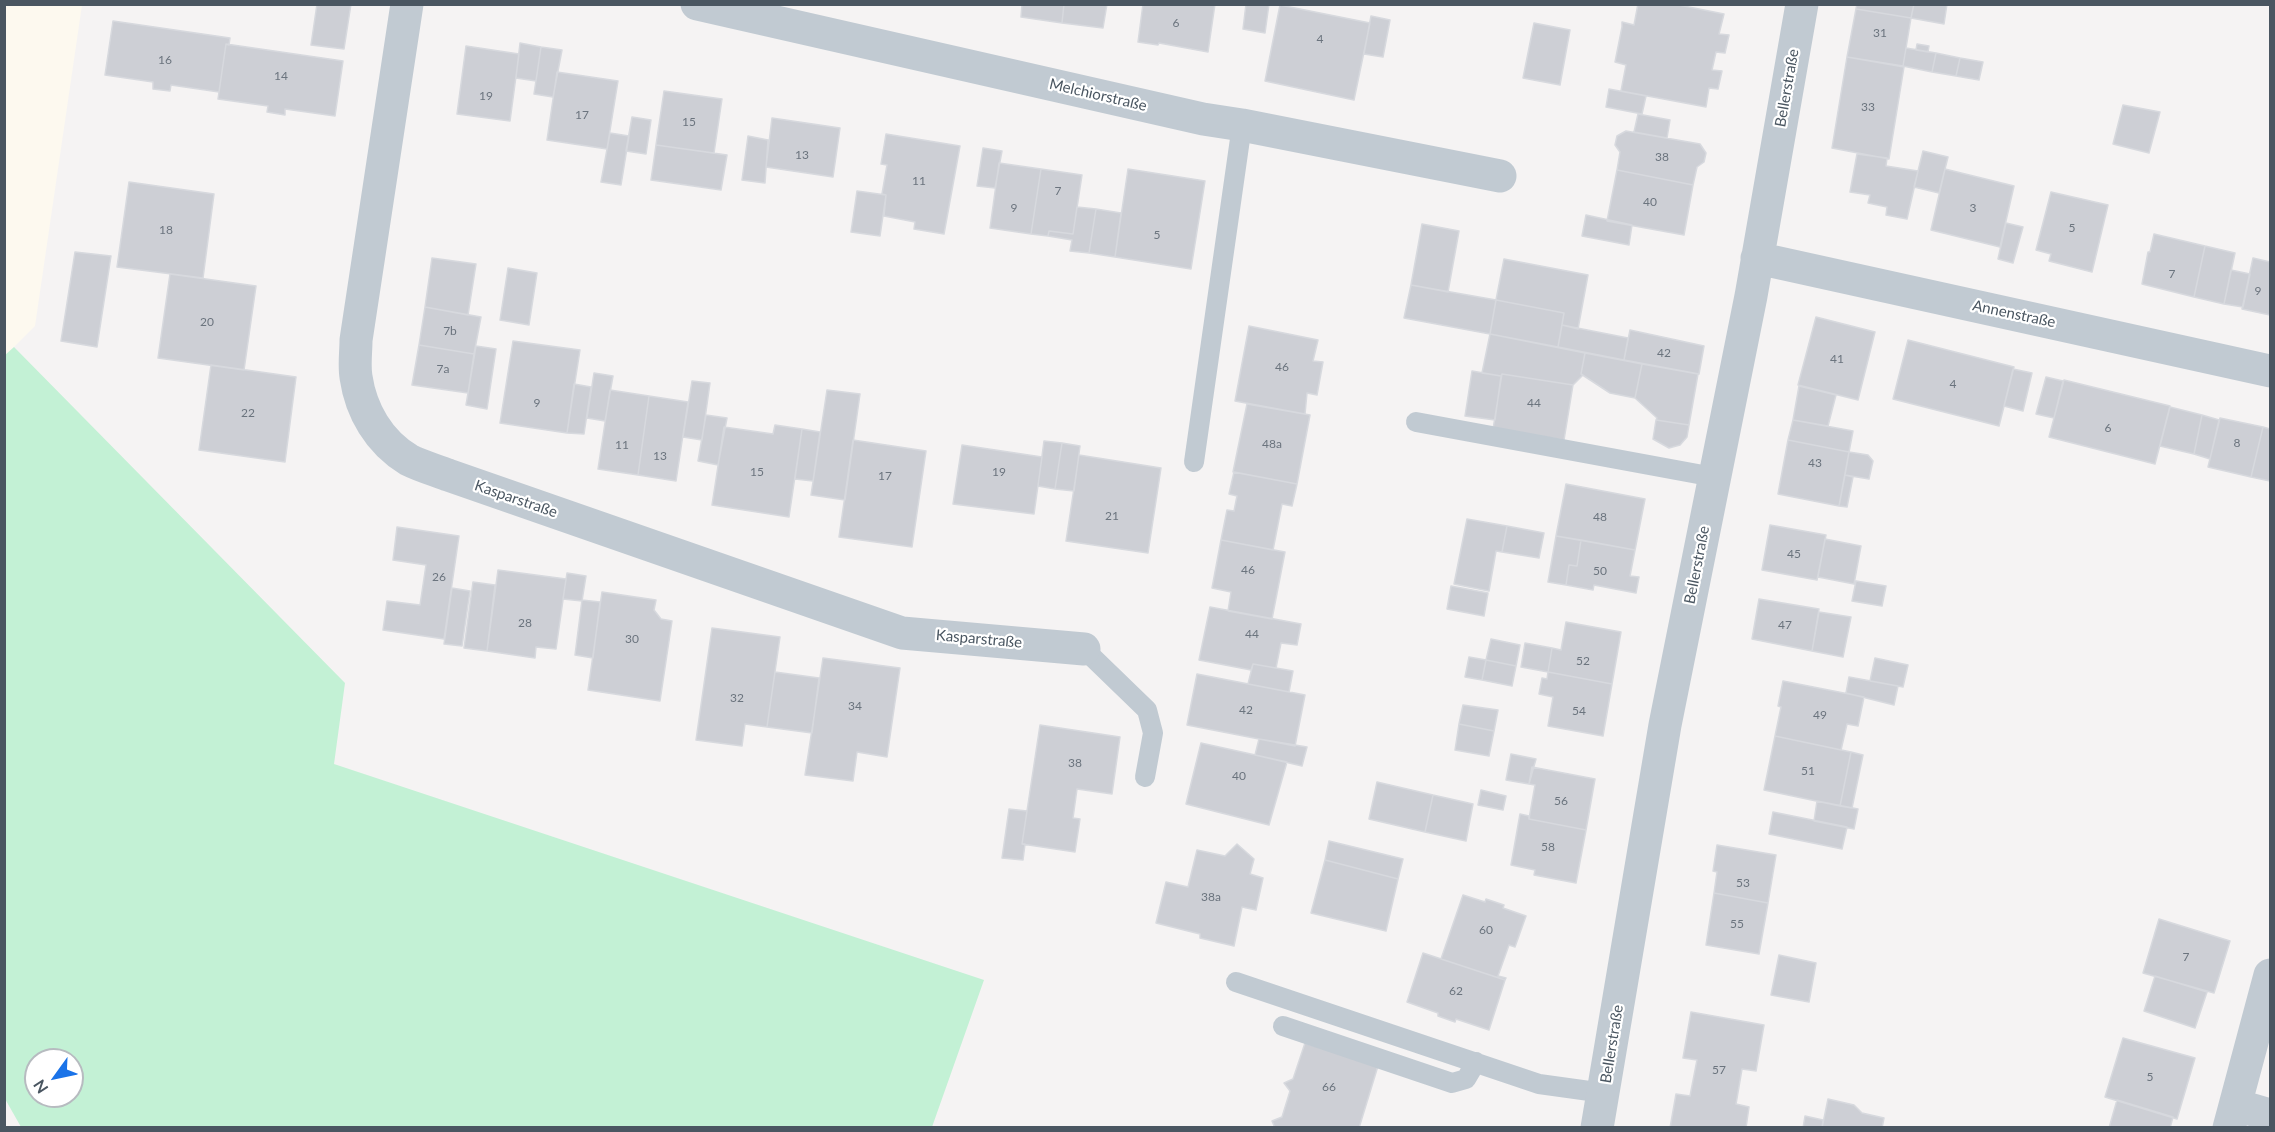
<!DOCTYPE html>
<meta charset="utf-8">
<style>
body{margin:0}
#map{position:relative;width:2275px;height:1132px;overflow:hidden;background:#f5f3f3;font-family:Lato,sans-serif}
canvas{display:block}
.frame{position:absolute;inset:0;border:6px solid #4a5661;pointer-events:none}
.north{position:absolute;left:24px;top:1048px;width:60px;height:60px;box-sizing:border-box;background:#fff;border:2px solid #b7bbc0;border-radius:50%;rotate:237deg;font-size:16px;font-weight:700;line-height:24px;text-align:center;color:#4a5661}
.north::after{content:'';display:block;margin:auto;width:21px;height:27px;background:#1a73e8;clip-path:polygon(50% 0,100% 100%,50% 72%,0 100%)}
</style>
<div id="map">
<canvas width="2275" height="1132"></canvas>
<div class="frame"></div>
<div class="north">N</div>
</div>
<script>
const c = document.querySelector('canvas').getContext('2d');
c.lineJoin = 'round';
function fill(path, color) { c.fillStyle = color; c.fill(path, 'evenodd'); }
function trace(path, color, width, dash) { c.strokeStyle = color; c.lineWidth = width; c.lineCap = dash ? 'butt' : 'round'; c.setLineDash(dash || []); c.stroke(path); }
function label(font, color, halo, rows, align = 'center') {
  c.font = font + ' Lato,sans-serif'; c.lineWidth = 4.5; c.setLineDash([]); c.textBaseline = 'middle'; c.strokeStyle = halo; c.fillStyle = color; for (const [text, x, y, turn = 0] of rows) {
    c.save(); c.translate(x, y); c.rotate((+turn || 0) * Math.PI / 180); c.textAlign = isNaN(turn) ? turn : align; if (halo) c.strokeText(text, 0, 0); c.fillText(text, 0, 0); c.restore();
  }
}
const commercial = new Path2D(`
 M5 5H82L35 326 5 356Z`);
const green = new Path2D(`
 M14 347 345 683 334 764 984 980 932 1127H21L4 1097V356ZM36 1060H72V1096H36Z`);
const building = new Path2D(`
 M317 4H351L344 49 311 45Z
 M1022 4H1064L1062 23 1021 17Z
 M1064 4H1107L1103 28 1062 23Z
 M1143 4H1215L1208 52 1159 43 1158 45 1138 42Z
 M1246 4H1269L1265 33 1243 29Z
 M1638 4H1674L1724 14 1719 34 1729 35 1725 53 1716 52 1712 70 1722 71 1718 89 1709 88 1706 107 1621 91 1626 65 1615 62 1622 27V22L1634 25Z
 M1857 4H1914L1911 18 1856 9Z
 M1914 4H1947L1944 24 1911 18Z
 M1280 5 1370 23 1354 100 1265 81Z
 M1856 9 1911 18 1903 66 1847 57Z
 M1371 16 1390 20 1383 57 1364 54Z
 M113 21 230 38 229 45 226 44 219 92 171 85 170 91 153 89V82L105 75Z
 M1534 23 1570 30 1560 85 1523 78Z
 M520 43 541 47 536 81 516 78Z
 M226 44 343 61 335 116 285 109V115L267 112 268 106 218 99Z
 M1917 44 1929 46 1928 52 1916 50Z
 M466 46 519 54 510 121 457 114Z
 M541 47 562 50 553 97 534 94Z
 M1906 48 1936 53 1932 72 1903 66Z
 M1936 53 1960 58 1956 76 1932 72Z
 M1847 57 1904 67 1889 159 1832 148Z
 M1960 58 1983 62 1979 80 1956 76Z
 M557 72 618 81 607 149 547 140Z
 M1609 89 1646 96 1642 114 1606 107Z
 M664 91 722 99 714 153 656 145Z
 M2123 105 2160 112 2149 153 2113 144Z
 M1638 114 1670 120 1667 138 1634 132Z
 M632 117 651 120 646 154 626 151Z
 M772 118 840 128 833 177 766 167Z
 M1626 131 1700 144 1706 153 1704 162 1697 167 1693 185 1617 170 1620 152 1615 145 1617 136Z
 M610 133 629 136 621 185 601 182Z
 M886 134 960 146 944 234 914 229 915 222 884 216 886 195 882 194 887 165 881 164Z
 M748 136 768 140 765 183 742 180Z
 M656 145 727 155 721 190 651 180Z
 M983 148 1002 151 995 188 977 186Z
 M1923 151 1948 157 1939 193 1914 187Z
 M1857 154 1887 158 1886 166 1918 171 1907 219 1886 215 1887 207 1868 203 1870 195 1850 192Z
 M999 163 1041 169 1031 234 990 228Z
 M1041 169 1082 175 1073 234 1049 231 1048 236 1031 234Z
 M1128 169 1205 181 1191 269 1115 257Z
 M1945 169 2014 186 2000 247 1931 230Z
 M1617 170 1693 185 1684 235 1607 221Z
 M129 182 214 194 203 278 117 267Z
 M857 191 886 195 880 236 851 232Z
 M2051 192 2108 205 2092 272 2049 261 2051 254 2036 250Z
 M1077 207 1096 209 1089 253 1070 251 1072 240 1048 236 1049 231 1073 234Z
 M1096 209 1121 213 1115 257 1089 253Z
 M1586 215 1632 225 1629 245 1582 236Z
 M2006 223 2023 227 2013 263 1998 259Z
 M1422 224 1459 231 1448 292 1411 285Z
 M2154 234 2205 246 2194 297 2142 284 2148 252H2150Z
 M2205 246 2235 253 2224 304 2194 297Z
 M75 252 111 256 97 347 61 341Z
 M432 258 476 264 468 315 425 307Z
 M2253 258 2270 262V315L2242 309Z
 M1504 259 1588 275 1578 329 1562 325 1564 313 1496 300Z
 M508 268 537 273 529 325 500 320Z
 M2231 270 2250 274 2243 307 2224 304Z
 M170 274 256 286 244 370 158 358Z
 M1411 285 1496 300 1490 334 1404 318Z
 M1496 300 1564 313 1558 347 1490 334Z
 M425 307 481 317 474 354 419 345Z
 M1816 317 1875 332 1858 400 1798 385Z
 M1562 325 1628 338 1624 360 1558 347Z
 M1249 326 1318 340 1313 361 1323 362 1317 395 1307 393 1305 414 1235 401Z
 M1630 330 1704 346 1699 374 1624 360Z
 M1490 334 1585 353 1581 374 1583 375 1573 385 1502 374 1501 376 1482 373Z
 M1908 340 2014 367 1999 426 1893 399Z
 M513 341 580 350 567 433 500 423Z
 M419 345 474 354 468 393 412 385Z
 M476 346 496 349 487 409 466 405Z
 M1585 353 1642 364 1635 398 1610 393 1581 374Z
 M1642 364 1698 374 1689 425 1656 420 1657 418 1635 398Z
 M211 365 296 377 285 462 199 450Z
 M2013 369 2032 373 2023 411 2004 406Z
 M1472 371 1501 376 1495 420 1465 416Z
 M594 373 613 376 605 421 587 418Z
 M1502 374 1573 385 1564 440 1493 429Z
 M2046 377 2063 381 2054 418 2036 414Z
 M2064 380 2170 406 2155 464 2049 437Z
 M692 381 710 383 702 440 683 437Z
 M574 384 591 387 584 434 567 433Z
 M1799 386 1836 395 1828 426 1793 420Z
 M610 390 649 396 638 475 598 469Z
 M827 390 860 394 845 500 811 495Z
 M649 396 688 402 676 481 638 475Z
 M1247 404 1310 415 1297 484 1233 472Z
 M2170 407 2202 415 2194 454 2160 446Z
 M706 415 727 418 718 465 698 461Z
 M2202 415 2219 420 2210 459 2194 454Z
 M2220 418 2263 427 2251 477 2208 467Z
 M1656 420 1689 425 1687 437 1680 445 1669 448 1653 439Z
 M1793 420 1853 431 1849 452 1788 440Z
 M775 425 802 429 789 517 712 505 724 427 773 434Z
 M2263 427 2270 429V481L2251 477Z
 M802 429 820 432 813 481 795 479Z
 M853 440 926 451 912 547 839 537Z
 M1788 440 1849 452 1839 506 1778 494Z
 M1044 441 1062 443 1055 489 1038 486Z
 M1062 443 1080 446 1074 491 1055 489Z
 M962 445 1042 457 1034 514 953 504Z
 M1849 452 1868 455 1873 461 1869 479 1845 475Z
 M1079 455 1161 468 1148 553 1066 541Z
 M1234 472 1297 484 1292 506 1282 504 1273 550 1221 540 1227 510 1234 511 1237 496 1229 494Z
 M1845 475 1853 477 1847 507 1839 506Z
 M1566 484 1645 499 1635 550 1556 536Z
 M1467 519 1507 526 1502 552 1496 551 1489 591 1454 584Z
 M1770 525 1826 535 1817 580 1762 570Z
 M1507 526 1544 533 1539 558 1502 552Z
 M397 527 459 536 444 639 383 630 387 601 420 605 426 565 393 560Z
 M1556 536 1581 540 1577 566 1569 565 1566 585 1548 582Z
 M1825 539 1861 546 1854 584 1818 577Z
 M1221 540 1285 552 1272 619 1228 611 1231 592 1212 588Z
 M1581 540 1635 550 1630 576 1639 577 1636 593 1594 585 1593 590 1566 585 1569 565 1577 566Z
 M498 570 566 579 556 649 536 647 535 658 487 651Z
 M567 573 586 576 582 601 563 599Z
 M1856 581 1886 586 1882 606 1852 601Z
 M473 582 495 585 487 651 464 648Z
 M1451 586 1488 593 1484 616 1447 609Z
 M452 588 470 591 462 646 444 644Z
 M602 592 656 600 654 610 661 619 672 621 660 701 588 690Z
 M1759 599 1819 609 1812 651 1752 639Z
 M582 600 600 602 593 658 575 655Z
 M1210 607 1301 624 1297 645 1281 643 1276 668 1253 664 1251 670 1199 660Z
 M1819 612 1851 617 1843 657 1812 651Z
 M1566 622 1621 632 1612 684 1548 672 1552 648 1561 650Z
 M712 628 780 637 767 727 745 724 742 746 696 740Z
 M1491 639 1520 645 1516 666 1486 660Z
 M1525 643 1552 648 1548 672 1521 667Z
 M1469 657 1486 660 1482 680 1465 677Z
 M823 658 900 668 887 757 857 752 853 781 805 775Z
 M1875 658 1908 665 1903 687 1870 681Z
 M1486 660 1516 666 1512 686 1482 680Z
 M1253 664 1293 671 1289 692 1248 684Z
 M775 672 819 678 812 733 767 727Z
 M1548 672 1612 684 1603 736 1548 726 1553 697 1539 694 1542 678 1547 679Z
 M1197 674 1305 695 1295 746 1187 725Z
 M1849 677 1898 686 1894 705 1846 693Z
 M1783 681 1864 697 1858 726 1847 724 1841 750 1775 736 1781 707 1778 706Z
 M1463 705 1498 710 1494 731 1459 724Z
 M1459 724 1494 731 1489 756 1455 750Z
 M1040 725 1120 737 1112 794 1077 789 1073 818 1080 819 1075 852 1022 844Z
 M1775 736 1851 752 1840 806 1764 790Z
 M1259 739 1307 747 1302 766 1255 755Z
 M1201 743 1287 762 1269 825 1186 804Z
 M1851 752 1863 755 1852 808 1840 806Z
 M1511 754 1536 759 1529 784 1506 780Z
 M1532 767 1595 779 1586 830 1529 819 1535 785 1529 784Z
 M1377 782 1433 795 1425 832 1369 819Z
 M1481 790 1506 796 1503 810 1478 805Z
 M1433 795 1473 804 1466 841 1425 832Z
 M1817 801 1858 809 1854 829 1814 821Z
 M1009 809 1027 811 1022 844H1025L1023 860 1002 858Z
 M1773 812 1847 827 1842 849 1769 834Z
 M1520 814 1529 816V819L1586 830 1576 883 1534 875 1535 870 1511 865Z
 M1329 841 1403 859 1398 879 1325 860Z
 M1237 844 1254 859 1250 874 1263 878 1256 910 1242 907 1234 946 1200 938V934L1156 923 1166 882 1188 887 1197 850 1225 856Z
 M1717 845 1776 855 1768 903 1714 893 1717 872 1713 871Z
 M1325 860 1398 879 1386 931 1311 913Z
 M1714 893 1768 903 1759 954 1706 945Z
 M1463 895 1485 902 1486 899 1504 905 1503 908 1526 916 1515 947 1509 945 1498 976 1506 978 1505 980 1441 959Z
 M2159 919 2230 941 2214 993 2143 973Z
 M1423 953 1505 980 1489 1030 1456 1019 1455 1022 1438 1016V1013L1407 1002Z
 M1779 955 1816 963 1809 1002 1771 995Z
 M2155 976 2207 992 2195 1028 2144 1011Z
 M1691 1012 1764 1025 1756 1071 1742 1069 1736 1104 1749 1107 1746 1128H1670L1676 1094 1690 1096 1697 1060 1683 1058Z
 M2123 1038 2195 1058 2177 1119 2105 1097Z
 M1305 1043 1378 1066 1359 1128H1275L1272 1121 1282 1117 1290 1091 1284 1083 1293 1079Z
 M1828 1099 1854 1105 1862 1113 1884 1118 1882 1128H1822Z
 M2117 1100 2173 1117 2170 1128H2109Z
 M1805 1116 1823 1120 1822 1128H1803Z`);
const service = new Path2D(`
 M1416 422 1714 477
 M1194 462 1242 125
 M1084 649 1147 710 1153 733 1145 777
 M1236 982 1539 1084 1604 1093
 M1283 1026 1452 1083 1466 1079 1476 1062`);
const minor = new Path2D(`
 M407 4 356 340C356 352 354 365 356 377 361 411 379 442 409 460 421 466 435 470 448 475L902 633 1084 649
 M697 4 1203 119 1242 125 1500 176
 M1757 258 2270 371
 M2236 1105 2270 1115
 M1597 1128 1665 725 1751 296 1802 4
 M2229 1128 2270 975`);
const numberNames = [
 ["6",1176,23],
 ["31",1880,33],
 ["4",1320,39],
 ["16",165,60],
 ["14",281,76],
 ["19",486,96],
 ["33",1868,107],
 ["17",582,115],
 ["15",689,122],
 ["13",802,155],
 ["38",1662,157],
 ["11",919,181],
 ["7",1058,191],
 ["40",1650,202],
 ["9",1014,208],
 ["3",1973,208],
 ["5",2072,228],
 ["18",166,230],
 ["5",1157,235],
 ["7",2172,274],
 ["9",2258,291],
 ["20",207,322],
 ["7b",450,331],
 ["42",1664,353],
 ["41",1837,359],
 ["46",1282,367],
 ["7a",443,369],
 ["4",1953,384],
 ["9",537,403],
 ["44",1534,403],
 ["22",248,413],
 ["6",2108,428],
 ["8",2237,443],
 ["48a",1272,444],
 ["11",622,445],
 ["13",660,456],
 ["43",1815,463],
 ["15",757,472],
 ["19",999,472],
 ["17",885,476],
 ["21",1112,516],
 ["48",1600,517],
 ["45",1794,554],
 ["46",1248,570],
 ["50",1600,571],
 ["26",439,577],
 ["28",525,623],
 ["47",1785,625],
 ["44",1252,634],
 ["30",632,639],
 ["52",1583,661],
 ["32",737,698],
 ["34",855,706],
 ["42",1246,710],
 ["54",1579,711],
 ["49",1820,715],
 ["38",1075,763],
 ["51",1808,771],
 ["40",1239,776],
 ["56",1561,801],
 ["58",1548,847],
 ["53",1743,883],
 ["38a",1211,897],
 ["55",1737,924],
 ["60",1486,930],
 ["7",2186,957],
 ["62",1456,991],
 ["57",1719,1070],
 ["5",2150,1077],
 ["66",1329,1087]
];
const streetNames = [
 ["Bellerstraße",1787,88,-80],
 ["Melchiorstraße",1098,95,13],
 ["Annenstraße",2014,314,12],
 ["Kasparstraße",516,499,19],
 ["Bellerstraße",1697,565,-79],
 ["Kasparstraße",979,639,5],
 ["Bellerstraße",1612,1044,-81]
];
fill(commercial, '#fdf9ef');
fill(green, '#c3f1d5');
fill(building, '#cdcfd5');
trace(building, '#d7d9de', 1.5);
trace(service, '#c1cad2', 20);
trace(minor, '#c1cad2', 33);
label('12px', '#6b747e', null, numberNames);
label('15px', '#4a5661', '#fff', streetNames);
</script>
